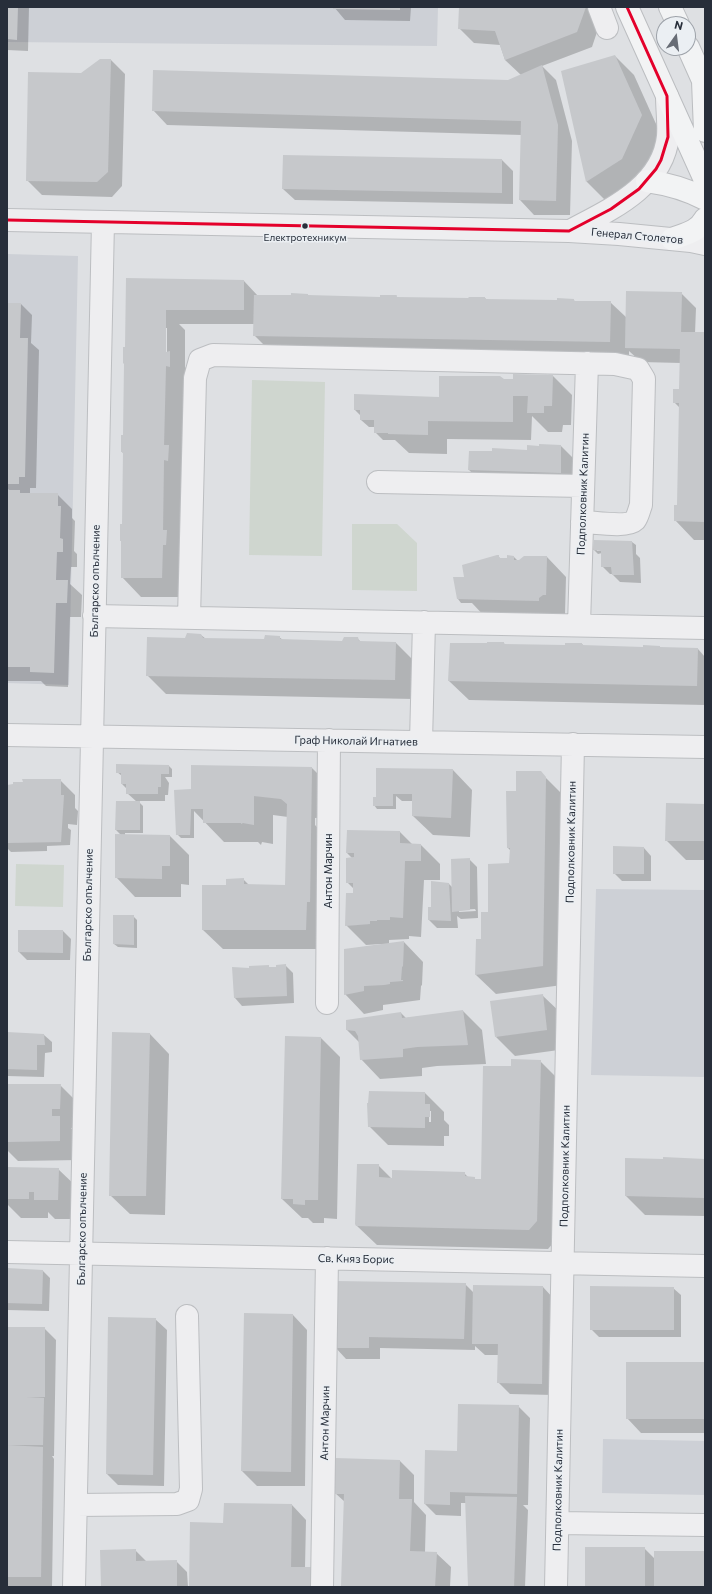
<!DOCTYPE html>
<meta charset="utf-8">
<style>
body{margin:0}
#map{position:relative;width:712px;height:1594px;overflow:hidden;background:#dee0e3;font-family:Commissioner,sans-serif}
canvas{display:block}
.frame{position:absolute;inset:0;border:8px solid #272e3a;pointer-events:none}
.north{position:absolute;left:656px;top:16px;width:40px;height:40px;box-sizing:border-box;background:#ebeff3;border:1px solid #9da2a9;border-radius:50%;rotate:14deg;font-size:11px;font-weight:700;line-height:16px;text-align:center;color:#272e3a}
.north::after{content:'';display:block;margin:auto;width:14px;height:18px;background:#676c75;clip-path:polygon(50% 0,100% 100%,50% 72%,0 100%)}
</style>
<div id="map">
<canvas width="712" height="1594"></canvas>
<div class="frame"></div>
<div class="north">N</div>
</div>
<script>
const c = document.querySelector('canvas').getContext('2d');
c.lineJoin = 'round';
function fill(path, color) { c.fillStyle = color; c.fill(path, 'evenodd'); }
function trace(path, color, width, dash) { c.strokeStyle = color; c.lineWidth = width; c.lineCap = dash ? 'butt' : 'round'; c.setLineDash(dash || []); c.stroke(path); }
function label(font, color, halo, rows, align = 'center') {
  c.font = font + ' Commissioner,sans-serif'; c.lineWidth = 3; c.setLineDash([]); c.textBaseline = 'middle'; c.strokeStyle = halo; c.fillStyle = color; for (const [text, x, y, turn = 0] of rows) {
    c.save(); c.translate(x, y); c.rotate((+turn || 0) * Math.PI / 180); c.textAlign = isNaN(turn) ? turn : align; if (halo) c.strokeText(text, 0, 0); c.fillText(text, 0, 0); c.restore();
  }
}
const built = new Path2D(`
 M7 7H438L437 46 7 42Z
 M7 254 78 256 69 685 7 683Z
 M596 889 705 890V1077L591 1075Z
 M603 1439 705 1441V1495L602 1493Z`);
const green = new Path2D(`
 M252 380 325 382 322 556 249 555Z
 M352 524H397L417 543V591L352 590Z
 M16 864 64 865 63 907 15 906Z`);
const shadow = new Path2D(`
 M7 7H29L28 51 7 50Z
 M334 7H411L410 21 345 20Z
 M460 7H593L600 23 592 47 542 66 556 80 572 141 570 215H534L520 200 522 135 167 125 153 110 508 81 521 75 505 60 500 45 474 43 459 28Z
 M615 56 634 75 661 135 641 179 606 201 587 182 562 72Z
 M111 60 125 74 122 186 112 197 42 195 27 180 81 74Z
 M284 156 502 160 513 171V204L295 200 283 189Z
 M127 279 244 281 258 296 380 298 396 296 398 298 470 299 485 298 487 300 558 301 574 300 575 302H610L627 318 681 293 696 308 695 334H705V540H694L675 520 678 506 680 408 674 402 680 390 681 363 641 362 629 351V361L273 354 254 335V324H179L185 330V367L189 372 181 597H141L122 577 124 454 122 452 124 436ZM165 328H167V357H165Z
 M7 304H21L32 315 31 343 39 350 36 488H30V494H57L72 509V518L75 521 74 551 77 554V567H71L70 584 82 595 81 617H70L68 687 46 686 41 681H7V491H10L7 488Z
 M553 376 572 395 571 425H563L562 432H548L532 416 531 440 447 439V454L409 453 395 440H383L375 432V427H369L361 420V416L355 410 440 398 503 380Z
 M561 446 580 465 579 491 489 489 469 470 528 451Z
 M595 541 632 542 636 545V554L640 558 641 583 620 582 612 574H610L602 566V553L598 554 594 550ZM597 549H602V551H597Z
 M498 556 501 559H508L514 557 518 561 547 557 566 577 565 614 558 617 487 619 472 603H461L458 599 463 578Z
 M201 635 206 639 265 640 279 637 283 640 343 642 357 638 361 642 396 643 415 662 414 699 166 694 147 675 186 639Z
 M504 643 505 645 566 646 582 644 584 646 644 648 660 647 661 648 698 649 705 657V705L469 700 449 681Z
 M169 766 172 769V777H165L169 783 168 795H165V801H138L143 806V833H125V835L170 836 189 855V885L181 884V897H135L116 877 121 835 116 830 137 802 127 793V789L122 784V776L117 772Z
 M312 768 331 787V817L315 818V825L330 841 325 949H223L203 930 227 886 243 879 249 885 286 886 288 817 273 815V844L262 842 261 845 258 842H224L194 811V838H181L177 834 192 790Z
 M412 769 453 770 472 790 470 837 433 835 413 816V801H402L396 796V809H377L374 805 377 798Z
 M540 772 565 797 562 985 496 994 476 975 482 940 489 913 510 864 511 851 508 848 517 792Z
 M60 780 75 795V808L78 811 77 825 68 824V828L71 830 70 845 47 846V851L11 852 7 848V786Z
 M705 805V860H686L666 840Z
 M400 832 413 845H421L440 864V880H424L421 937 409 936V939L389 940V944L404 942 423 962 422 985 421 986 420 1000 383 1005V1010L364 1014 345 994 381 945V944L366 945 346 925 354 889 347 882 352 858 347 853Z
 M644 848 651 856V881H622L614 873Z
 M469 859 477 867 478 918 461 919 457 916 458 928H437L429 920 432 908 449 884 453 888ZM475 909 476 911 459 912V910Z
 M133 916 137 920V948L118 947 114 944Z
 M63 931 71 939 70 960H27L19 952Z
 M285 965 293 973 294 1003 242 1006 235 998 233 968 250 969 268 966 270 968H277Z
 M542 995 562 1014 566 1049 515 1056 496 1037Z
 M463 1011 482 1030 486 1064 437 1066 422 1068V1076L380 1079 361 1059 360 1043 347 1030 401 1013 406 1018Z
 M7 1033 44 1035 52 1042V1052L45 1053 44 1077 7 1076Z
 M150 1034 169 1054 165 1215 130 1214 110 1195Z
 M321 1038 340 1057 337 1219 324 1218V1223H313L308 1218H302L282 1199Z
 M540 1061 559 1080 556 1240 548 1249 377 1245 357 1226 378 1165 391 1178 464 1173 469 1178 482 1180 512 1067Z
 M7 1085H60L80 1105 79 1128H71L79 1136V1160L18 1161 7 1150Z
 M425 1093 444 1112V1120L449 1125V1136H444V1146L388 1145 369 1126ZM429 1111H431V1122H429Z
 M705 1160V1216L645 1215 626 1196Z
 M7 1168 58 1169 78 1188 77 1219H55L48 1212V1218H21L7 1204Z
 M7 1269 43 1271 50 1278 49 1311 7 1310Z
 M465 1284 474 1293 543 1287 554 1299 553 1395 510 1394 498 1382 499 1355H485L475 1346V1350L380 1348V1359H346L335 1347Z
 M673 1288 681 1295V1337H599L591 1329Z
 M293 1315 307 1330 305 1486H257L242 1471Z
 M155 1319 167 1330 164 1486 118 1485 107 1474Z
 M7 1328H44L56 1340 54 1456H52L54 1459 52 1587H7Z
 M705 1363V1433H641L627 1418Z
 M518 1406 530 1418 528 1505H523L528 1510 525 1587H469L466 1503H461V1516L436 1515 425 1504 458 1452Z
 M400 1461 414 1475V1502L426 1515 425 1552 436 1553 451 1567 450 1587H343L345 1502 335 1493Z
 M292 1505 306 1520 305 1568H311L325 1583V1587H190L224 1524Z
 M644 1548 655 1559 705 1552V1587H586Z
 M135 1550 146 1561H176L187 1572 188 1587H102Z`);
const building = new Path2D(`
 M7 7H18L17 40 7 39Z
 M333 7H400V10L333 9Z
 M459 7H586L577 32 505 60 495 31 458 29Z
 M615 55 642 115 622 159 586 182 561 71Z
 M100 59H111L108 172 97 182 26 181 28 72 81 73Z
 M542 65 558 125 556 201 519 200 521 121 152 111 153 70 508 80Z
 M283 155 502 159V193L282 189Z
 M126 278 244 280V310H166V352L170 351V367L166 366 164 445H169L168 461 164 460 163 530H167L166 545H163L162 578H121V541H120V524H122L123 452H121V435H123L124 364 123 363V347H125Z
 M626 291 682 292 681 332H705V522L674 521V505H677L679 403H673V389H679L680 349 625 348Z
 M291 293 308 294V295L380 297V295H397L396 297 469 298 468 297H485V299L557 300V298L574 299V301H611L610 342 253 336 254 295H291Z
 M7 303H21L20 338H28L25 477H19V484H7Z
 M513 374 553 375 552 406H544V413H527L528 396H513V422L428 421V435L388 434V433H374V420H360V410H354V394L439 397V376H500L504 379H513Z
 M539 444 561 445V473L468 470 469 451H492V448L527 450V445L539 446Z
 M7 490H20V493H58V506H61L60 538 63 539V552H57L56 580H68L67 603H56L54 673 30 672V667H7Z
 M594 540 632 541 634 575H612L611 567H601V551L593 550Z
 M497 555H499V558H507V555L514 556V560H519L524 556H547L546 595H543L539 598V601L457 599 453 577H464L462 565Z
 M187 633 201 634 203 638 264 639 265 635 280 636V639L342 641 344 637H358L359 641 396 642 395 680 146 676 147 637 185 638Z
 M487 642H504V644L565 645V643H582V645L643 647V645L660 646V647L698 648 697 686 448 681 450 643H487Z
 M116 764 169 765V774H161V787H158V794H126V784H121V773H116Z
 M191 765 312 767 310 902H307L306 930H202V885H226V879L244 878V884L285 885 287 804 281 799 254 796V825L243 823 241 824V823H203V809H191L190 835H176L174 790 191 789Z
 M376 768 453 769 451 818 412 816V794H393V806H373V797H376Z
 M516 771H541L546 777 543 966 475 975 476 939H481V912H488V864L509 863 510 848H507L506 791H516Z
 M22 779H61V795H64L61 842 7 843V785L13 784V782H23Z
 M116 801H140V830H115Z
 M666 803 705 804V841H665Z
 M347 830 400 831V843L421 844V861H405L403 918 390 917V920H377V921H370V924L345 926 346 893H353V883H346V858L354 857V853H346Z
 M115 834 170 835V866H162V879L115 878Z
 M613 846 644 847V874H613Z
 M470 858V910L452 912 451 859Z
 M431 881 449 883 451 921 428 920V907H431Z
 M113 915H134V945L113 944Z
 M18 930H63V953L18 952Z
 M404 941 403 966 402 967 401 980H403V981L390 982V984L384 985 364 986V991L344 995V949Z
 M286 964 287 996 234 998 232 967 249 968V966L269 965V967H276V965Z
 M543 994 547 1030 495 1037 490 1001Z
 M463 1010 468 1045 417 1047 403 1049V1057L360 1060 358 1036 355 1031 346 1030V1020L401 1012 402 1018Z
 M7 1032 44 1034 45 1045H37V1070L7 1069Z
 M112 1032 150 1033 146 1196H109Z
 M285 1036 321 1037 318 1200H305V1205L293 1204V1199H281Z
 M511 1059 541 1060 537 1221 529 1230 356 1226 355 1224 357 1164H379V1177L392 1178V1170L465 1172V1176L475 1177V1179H481L483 1066H511Z
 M7 1084H61L60 1109H52V1116H60V1141L7 1142Z
 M369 1091 425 1092V1104H430V1117H425V1128L368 1127 367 1103H368Z
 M663 1157 705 1159V1198L625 1196V1158L663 1159Z
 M7 1167 59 1168 58 1200H34V1192H29V1199H7Z
 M7 1268 43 1270 42 1304 7 1303Z
 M335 1281 466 1283 464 1339 369 1337V1348H334Z
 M473 1285 543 1286 542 1384 497 1383 498 1344H472Z
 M590 1286 674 1287V1330H590Z
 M244 1313 293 1314 291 1472 241 1471Z
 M108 1317 156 1318 153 1475 106 1474Z
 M7 1327H45V1397H26L44 1398 43 1445H7Z
 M626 1362H705V1419H626Z
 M458 1404 519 1405 517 1494 450 1492V1505L424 1504 425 1450 457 1451Z
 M7 1445 43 1447 41 1577H7Z
 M335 1458 400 1460 399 1499H412L410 1551 437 1552 435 1587 341 1586 344 1494H334Z
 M465 1496 517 1497 514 1587H468Z
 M224 1503 292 1504 291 1567H311V1587H189L190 1522 223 1523Z
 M585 1547H645V1587H585Z
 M136 1549V1561L177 1560V1587H101L100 1550Z
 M654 1551H705V1587H654Z`);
const minor = new Path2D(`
 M599 7 607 28
 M7 220 569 231 619 234 691 241 705 244
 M570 231C609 210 663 187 668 136 669 123 667 109 667 96
 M378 482 583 486
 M94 616 705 628
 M189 618 195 378 200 360 213 355 615 364 638 369 644 379 641 505C639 510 638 516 635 520 627 528 593 522 582 522
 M579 625 587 363
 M7 735 705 747
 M421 742 424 622
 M327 1003 329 740
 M7 1252 705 1266
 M76 1505 177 1504 188 1500 191 1489 187 1316
 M558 1523 705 1525
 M74 1587 103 222
 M322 1587 327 1258
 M556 1587 573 744`);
const major = new Path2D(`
 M627 7 705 180
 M670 7 678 24
 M688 47 705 85
 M703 81 705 131
 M647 181C668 184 687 189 705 199
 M672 239C685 234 698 232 705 219`);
const bus1 = new Path2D(`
 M7 220 569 231 611 209 639 189 656 169 661 160 668 137 667 96 627 7`);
const markers = [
 [305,226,3.5,"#272e3a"]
];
const busNames = [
 ["Електротехникум",305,238]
];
const streetNames = [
 ["Генерал Столетов",637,236,5],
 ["Подполковник Калитин",583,494,-88],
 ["Българско опълчение",95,581,-89],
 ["Граф Николай Игнатиев",356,741,1],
 ["Подполковник Калитин",571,842,-89],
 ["Антон Марчин",328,871,-90],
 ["Българско опълчение",88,905,-89],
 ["Подполковник Калитин",565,1166,-89],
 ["Българско опълчение",82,1229,-89],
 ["Св. Княз Борис",356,1259,1],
 ["Антон Марчин",325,1423,-89],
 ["Подполковник Калитин",558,1490,-89]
];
fill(built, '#cdd0d6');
fill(green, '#cfd6cf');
fill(shadow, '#0003');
fill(building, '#c6c8cb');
trace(minor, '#bcbec1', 24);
trace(major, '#bbbdc0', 24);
trace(minor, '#eeeef0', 22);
trace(major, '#f2f3f4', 22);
trace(bus1, '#e4002b', 3);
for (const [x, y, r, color] of markers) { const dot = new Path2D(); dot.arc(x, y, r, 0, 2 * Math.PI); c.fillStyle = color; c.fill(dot); trace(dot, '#ebeff3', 1.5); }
label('10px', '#272e3a', '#ebeff3', busNames);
label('11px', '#272e3a', '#ebeff3', streetNames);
</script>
